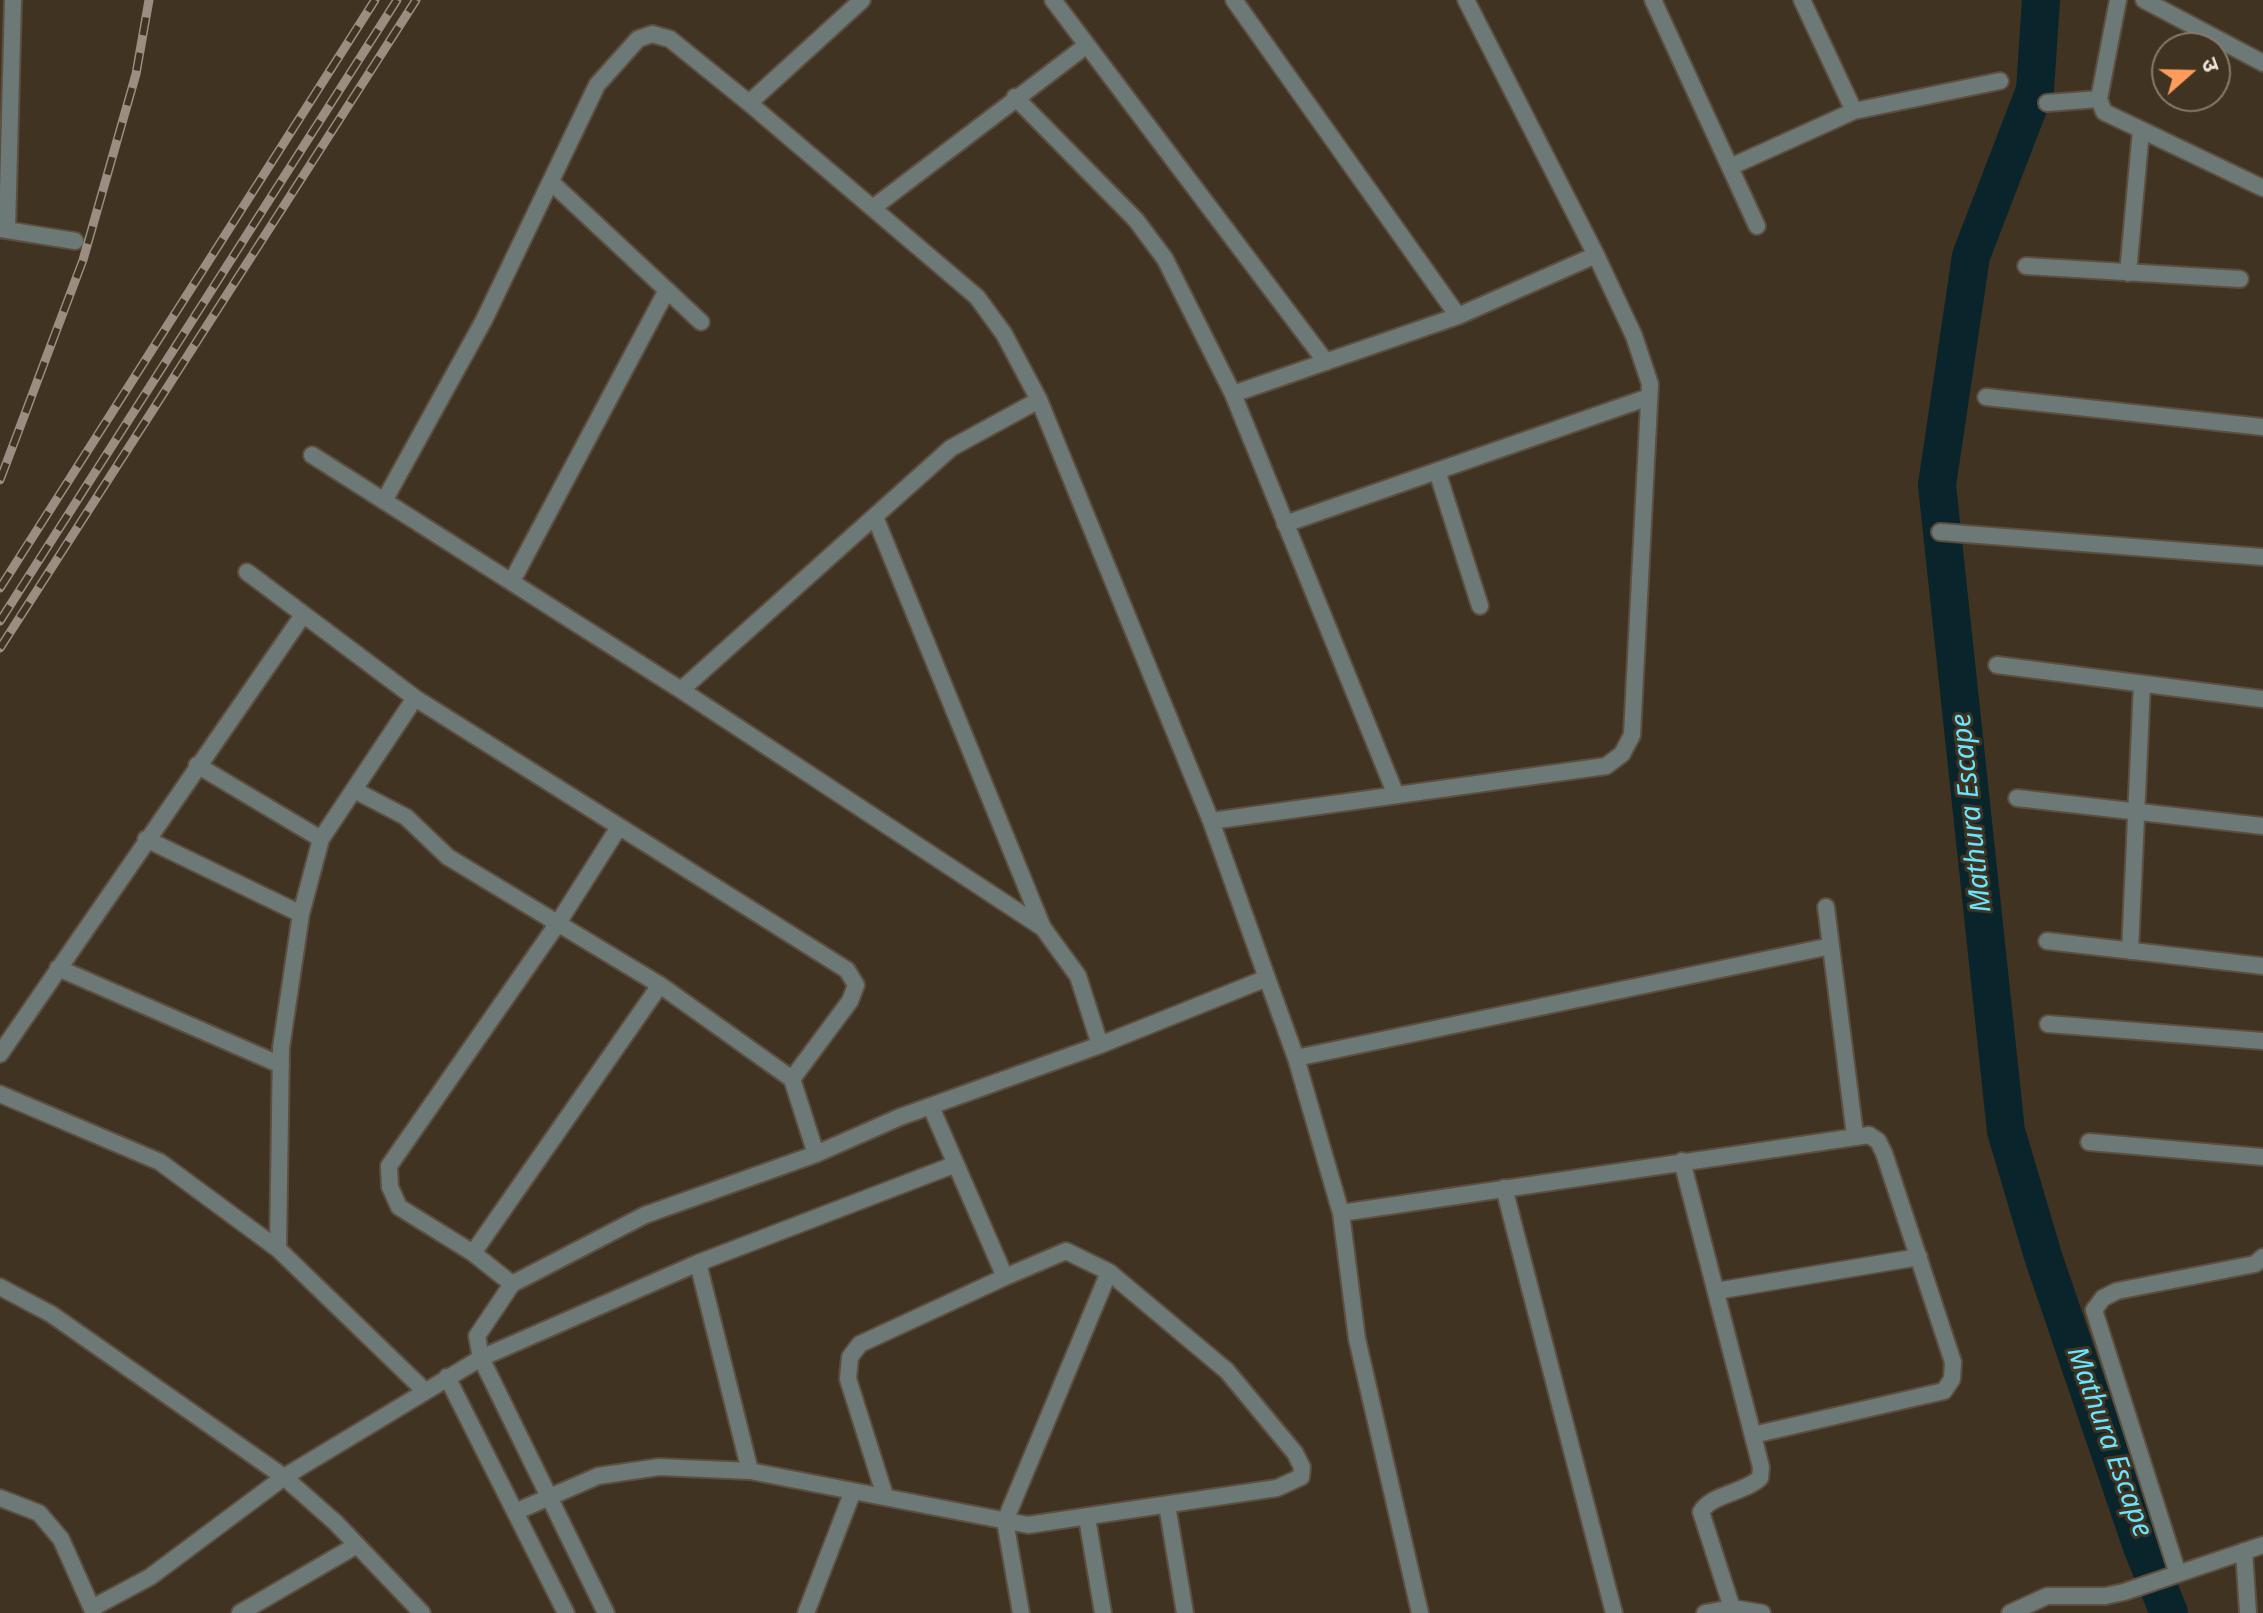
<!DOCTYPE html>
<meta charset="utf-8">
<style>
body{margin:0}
#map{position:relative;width:2263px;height:1613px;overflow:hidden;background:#403322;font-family:"Noto Sans","Noto Sans Devanagari",sans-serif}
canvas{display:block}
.north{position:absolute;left:2151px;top:32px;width:80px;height:80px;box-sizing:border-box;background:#403322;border:2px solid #867a6c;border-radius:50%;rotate:70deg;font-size:22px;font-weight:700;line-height:32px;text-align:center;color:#eee5db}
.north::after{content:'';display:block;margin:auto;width:28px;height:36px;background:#ff9b5b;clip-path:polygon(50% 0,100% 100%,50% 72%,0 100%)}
</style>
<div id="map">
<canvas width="2263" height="1613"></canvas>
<div class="north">उ</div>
</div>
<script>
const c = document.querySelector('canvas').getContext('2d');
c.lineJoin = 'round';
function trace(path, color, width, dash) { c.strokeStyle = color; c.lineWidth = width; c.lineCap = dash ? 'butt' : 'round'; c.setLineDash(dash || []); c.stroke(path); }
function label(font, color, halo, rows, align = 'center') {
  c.font = font + ' "Noto Sans",sans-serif'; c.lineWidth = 6; c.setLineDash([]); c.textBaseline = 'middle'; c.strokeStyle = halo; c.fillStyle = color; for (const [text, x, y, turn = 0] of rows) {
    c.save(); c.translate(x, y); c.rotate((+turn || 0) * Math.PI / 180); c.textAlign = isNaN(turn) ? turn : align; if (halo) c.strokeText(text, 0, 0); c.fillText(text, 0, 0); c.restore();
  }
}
const river = new Path2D(`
 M2041 0 2035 90 1971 256 1937 485 2006 1131 2043 1256 2142 1547 2169 1613`);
const minor = new Path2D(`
 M1053 0 1326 362
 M1234 0 1458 316
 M1653 0 1757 226
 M1802 0 1854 111
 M2118 0 2099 99 2104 112 2263 188
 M2144 0 2263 63
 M1015 97 1136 220 1165 259 1233 394 1396 795
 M2047 103 2099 99
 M1730 167 1854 111 2000 81
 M551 182 701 322
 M874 207 1087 45
 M0 229 75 241
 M7 230 13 0
 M2026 266 2240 279
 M2128 273 2141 130
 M1233 394 1458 316 1596 255
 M1986 397 2263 427
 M312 455 681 690 1043 928 1078 976 1100 1045
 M1437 471 1480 606
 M384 501 484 320 597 85 638 39 652 34 670 39 749 103
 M875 517 1043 928
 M1285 524 1649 397
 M1940 532 2263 557
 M247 572 415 698 847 970 856 985 850 1001 792 1079
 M512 581 667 290
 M1997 665 2263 699
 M681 690 951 448 1039 400
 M415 698 321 839 301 914 281 1048 278 1249 424 1390
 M197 765 321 839
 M354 790 406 817 448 857 660 985 792 1079 816 1154
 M2017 798 2263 826
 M1211 821 1606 766 1622 754 1632 735 1650 384 1634 336 1596 255 1466 0
 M146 839 301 914
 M1826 907 1855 1135
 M2047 941 2263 966
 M2130 951 2142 684
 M58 968 281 1065
 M1267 978 1296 1058 1341 1213 1357 1339 1420 1613
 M2048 1024 2263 1041
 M0 1054 303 615
 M1296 1058 1831 946
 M0 1094 160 1162 278 1249
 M931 1107 1005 1277 1066 1251 1109 1272 1005 1521 1021 1613
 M2089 1142 2263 1157
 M1682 1161 1761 1467 1760 1478C1744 1493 1711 1494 1701 1512L1732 1608
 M1504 1188 1614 1613
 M1341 1213 1869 1135 1878 1141 1884 1153 1953 1362 1952 1379 1944 1391 1753 1435
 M473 1253 660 985
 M698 1263 750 1471
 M512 1284 473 1253 399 1207 390 1187 389 1166 558 923 619 827
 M0 1287 51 1314 284 1477 336 1523 422 1613
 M1716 1291 1919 1257
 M447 1377 566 1613
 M885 1496 848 1379 850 1357 860 1344 1005 1277
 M0 1498 39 1513 61 1539 94 1613
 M1167 1505 1185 1613
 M515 1512 598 1476 659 1467 750 1471 1028 1525 1277 1488 1301 1477 1302 1467 1295 1453 1227 1371 1109 1272
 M1087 1518 1103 1613
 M2244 1551 2248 1613
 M2177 1571 2094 1310 2103 1298 2117 1291 2255 1264 2263 1257
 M92 1608 150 1577 284 1477 481 1358 698 1263 956 1164
 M240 1613 357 1545
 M606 1613 481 1358 477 1336 512 1284 645 1215 816 1154 900 1117 1100 1045 1267 978 1211 821 1039 400 1004 334 977 297 749 103 862 0
 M806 1613 853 1491
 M1705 1613 1732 1608 1762 1613
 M2010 1613 2047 1596H2105L2124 1592 2263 1545`);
const rail = new Path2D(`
 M0 480 83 260 136 74 149 0
 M0 588 375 0
 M0 621 397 0
 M0 648 416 0`);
const waterNames = [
 ["Mathura Escape",1972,813,-96],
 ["Mathura Escape",2109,1442,70]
];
trace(river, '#09252b', 38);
trace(minor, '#5c4f40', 20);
trace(minor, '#6c7977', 16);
trace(rail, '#998e81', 9);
trace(rail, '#403322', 6, [18]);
label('italic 28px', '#66e6ff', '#403322', waterNames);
</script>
